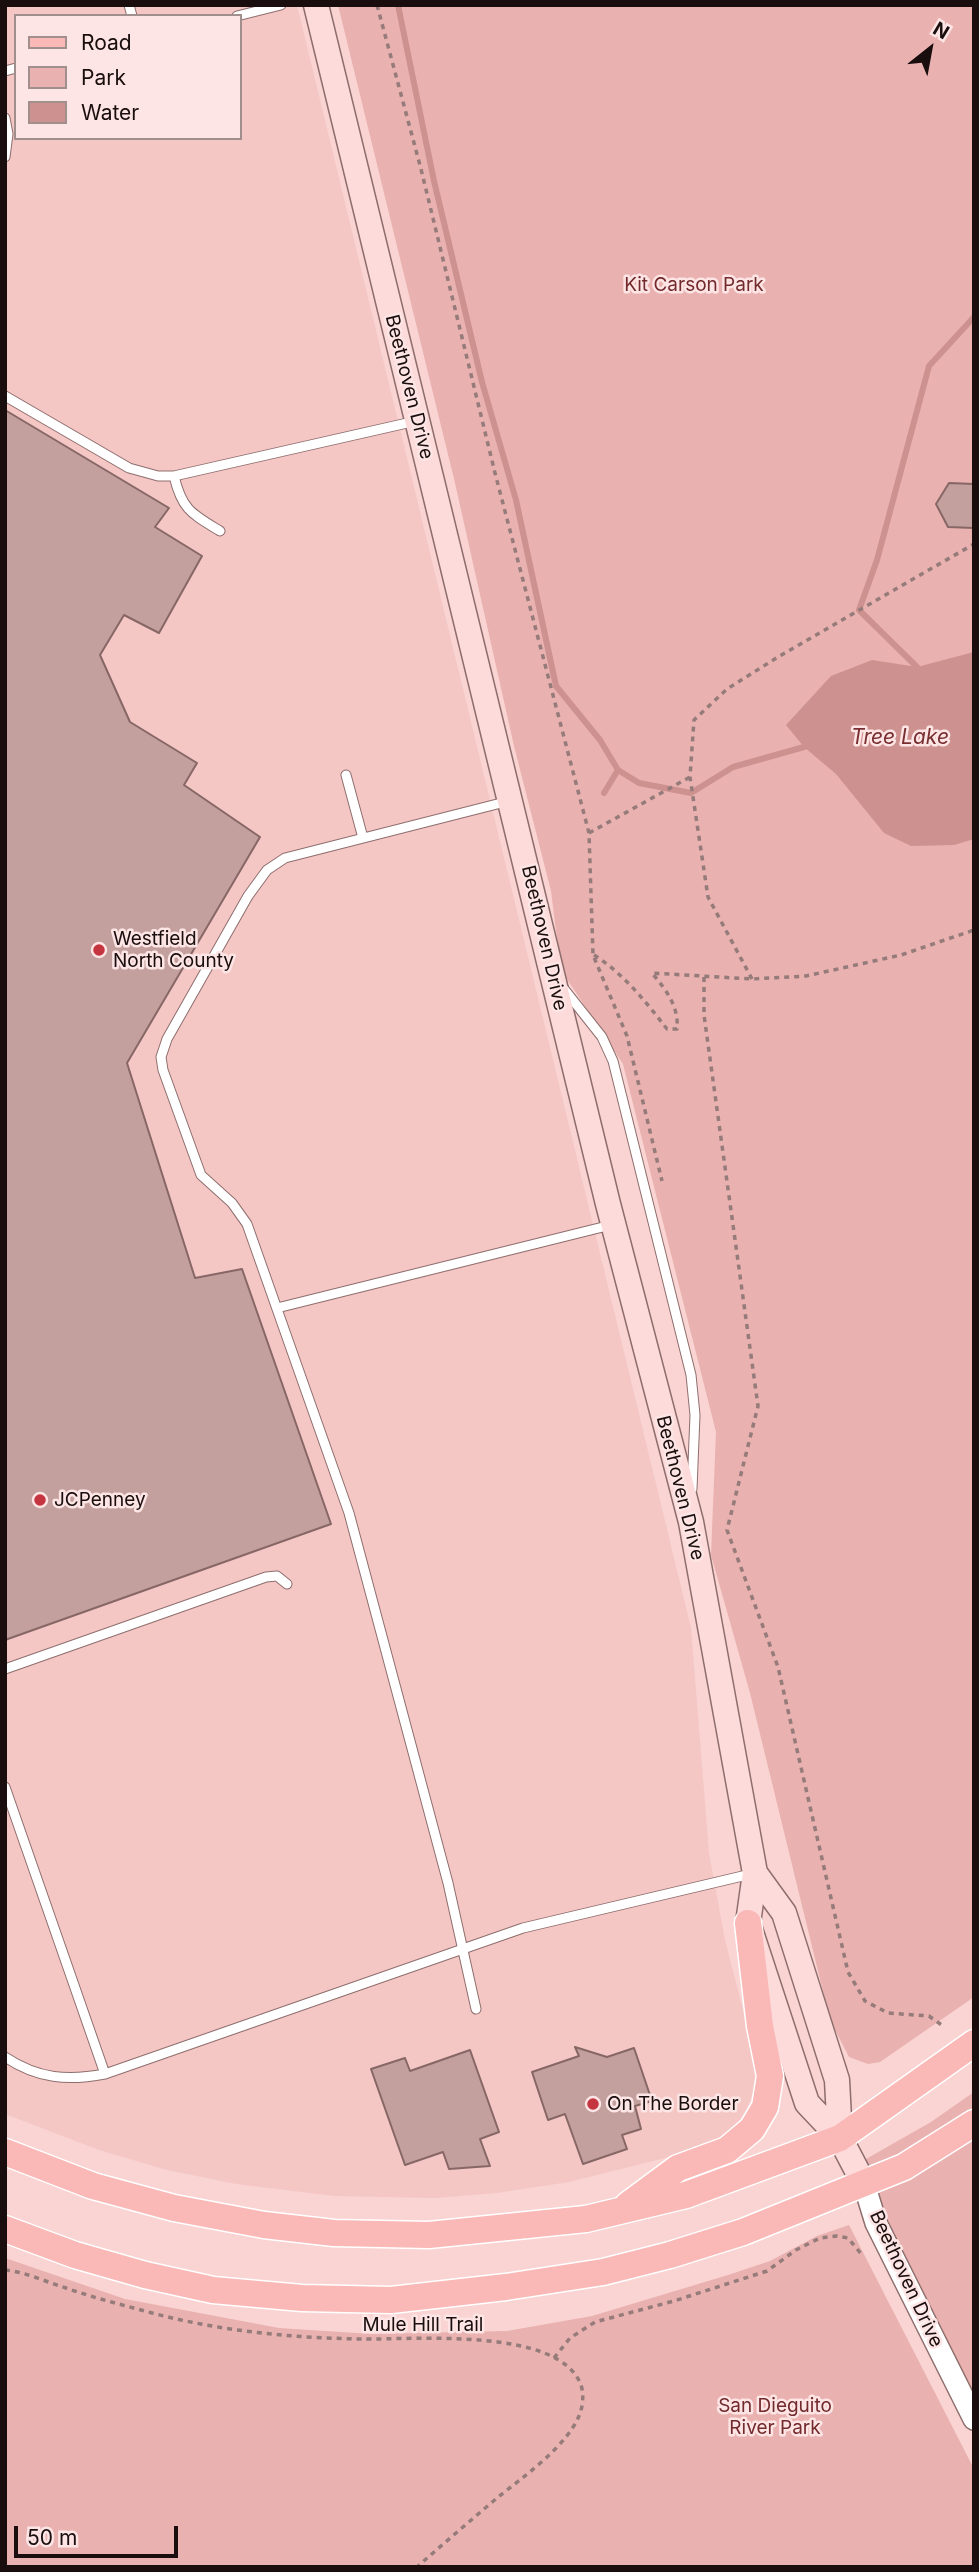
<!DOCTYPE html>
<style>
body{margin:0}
#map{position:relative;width:979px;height:2572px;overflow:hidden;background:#f9d4d2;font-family:Inter,sans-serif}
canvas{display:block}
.frame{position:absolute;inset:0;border:7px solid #190d0d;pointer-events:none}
.legend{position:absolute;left:14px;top:14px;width:228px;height:126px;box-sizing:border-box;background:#fce5e4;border:2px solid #a18f8e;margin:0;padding:9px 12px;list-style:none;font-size:21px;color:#190d0d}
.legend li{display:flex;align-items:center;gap:14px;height:35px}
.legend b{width:35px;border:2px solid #a18f8e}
.north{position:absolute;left:895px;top:14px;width:70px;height:70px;-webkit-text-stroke:5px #fce5e4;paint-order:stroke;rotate:31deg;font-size:19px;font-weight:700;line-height:28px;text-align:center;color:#190d0d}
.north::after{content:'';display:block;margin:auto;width:24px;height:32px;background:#190d0d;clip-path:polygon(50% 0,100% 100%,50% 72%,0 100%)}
.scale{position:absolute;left:14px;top:2526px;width:164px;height:32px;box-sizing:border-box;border:4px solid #190d0d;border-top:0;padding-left:9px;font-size:21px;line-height:24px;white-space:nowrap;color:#190d0d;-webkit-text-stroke:5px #fce5e4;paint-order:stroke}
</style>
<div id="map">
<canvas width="979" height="2572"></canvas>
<div class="frame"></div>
<ul class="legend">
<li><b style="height:9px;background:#fab8b7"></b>Road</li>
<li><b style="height:19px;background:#e9b1af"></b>Park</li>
<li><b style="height:19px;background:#cd918f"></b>Water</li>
</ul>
<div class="north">N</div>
<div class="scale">50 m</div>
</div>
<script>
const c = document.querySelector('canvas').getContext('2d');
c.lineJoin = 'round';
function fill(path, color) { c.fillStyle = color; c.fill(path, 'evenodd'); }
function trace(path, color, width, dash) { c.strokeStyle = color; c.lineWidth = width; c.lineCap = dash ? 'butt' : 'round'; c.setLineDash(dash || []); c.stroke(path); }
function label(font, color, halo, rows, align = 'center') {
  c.font = font + ' Inter,sans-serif'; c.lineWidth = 5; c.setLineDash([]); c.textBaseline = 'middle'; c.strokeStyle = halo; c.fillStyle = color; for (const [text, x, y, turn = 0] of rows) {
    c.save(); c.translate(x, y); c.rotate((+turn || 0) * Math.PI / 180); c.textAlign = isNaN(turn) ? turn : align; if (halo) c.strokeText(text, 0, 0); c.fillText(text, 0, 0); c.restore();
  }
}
const built = new Path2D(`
 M5 5H297L691 1628 709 1853 725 1940 751 2041 755 2066V2087L745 2114 726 2135 712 2143 673 2156 569 2182 497 2193 435 2198 334 2196 236 2184 167 2170 99 2150 5 2114ZM16 16H240V138H16Z`);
const green = new Path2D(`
 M338 5H974V1997L880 2062 868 2064 849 2057 830 2020 750 1693 711 1555 716 1432 623 1064 561 970 551 891 514 746 455 483Z
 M974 2092V2419L845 2171 931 2122Z
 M849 2225 974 2469V2567H5V2258L125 2299 279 2328 372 2334 507 2331 592 2316 728 2275 770 2261 817 2236Z`);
const water = new Path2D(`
 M974 652V839L954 845 911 846 884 833 836 774 804 747 786 725 831 676 872 660 917 667Z`);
const stream = new Path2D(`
 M398 5 434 181 482 382 516 500 556 686 600 740 618 770 639 783 691 793 733 767 804 747
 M917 667 859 610 877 560 929 366 974 317
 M604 793 618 770`);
const building = new Path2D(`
 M5 410 169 508 155 527 202 556 159 633 124 615 100 655 130 722 197 763 184 785 260 837 127 1063 195 1278 242 1269 331 1524 5 1640Z
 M949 483 974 484V528L948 527 936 504Z
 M575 2047 607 2057 634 2048 652 2101 635 2106 641 2129 622 2135 627 2149 583 2164 565 2114 548 2120 532 2072 579 2056Z
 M470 2050 499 2132 480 2139 490 2166 449 2169 443 2152 405 2165 371 2069 405 2058 410 2071Z`);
const path = new Path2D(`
 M377 5 421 169 495 473 589 833 593 955 627 1036 662 1181
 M589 833 690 777
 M594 955C624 974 646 1002 667 1029H677C679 1006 666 990 652 973L752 979 806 976 901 955 974 930
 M704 977V1015L758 1406 727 1530 778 1667 848 1972 865 2001 888 2013 929 2016 943 2026
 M752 979 708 897 690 777 694 720 727 689 778 657 974 544
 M5 2270C26 2272 46 2282 66 2288 94 2298 123 2305 152 2313 220 2331 292 2338 362 2339 412 2340 559 2326 581 2385 584 2394 583 2407 579 2416 566 2447 523 2477 497 2498 470 2521 443 2544 417 2567
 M554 2358 570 2338 595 2322 674 2301 767 2271 796 2250 820 2238 836 2236 848 2238 863 2256`);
const service = new Path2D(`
 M129 5 132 16
 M237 16 281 5
 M5 71 16 68
 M5 118 8 134 5 157
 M5 396 129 468 158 476H174L416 421
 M174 476C182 510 192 514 220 531
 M346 775 363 838
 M564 989 602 1037 613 1061 691 1375 695 1415 692 1489
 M277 1308 611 1225
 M5 1669 266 1577 277 1576 287 1584
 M5 1787 105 2074
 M476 2009 448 1883 349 1513 247 1224 232 1203 201 1175 163 1070 161 1057 167 1039 248 896 267 870 285 858 509 801
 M5 2057C38 2079 68 2081 105 2074L523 1928 751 1874`);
const tertiary = new Path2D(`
 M864 2184 876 2223 974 2419`);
const secondary = new Path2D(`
 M316 5 608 1204 691 1522 755 1873 748 1923 807 2103 840 2138 864 2184
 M755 1873 784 1913 837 2080 840 2138`);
const primary = new Path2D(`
 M5 2152 93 2186 174 2208 264 2225 334 2233 429 2235 586 2219 686 2195 840 2138 974 2043
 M628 2205 678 2168 727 2150 752 2129 765 2107 770 2076 760 2026 748 1923
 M5 2229 75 2255 145 2275 213 2290 302 2298 391 2300 506 2287 603 2272 670 2255 743 2232 904 2167 974 2123`);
const markers = [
 [99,950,7,"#c53540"],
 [40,1500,7,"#c53540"],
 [593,2104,7,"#c53540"]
];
const parkNames = [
 ["Kit Carson Park",694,285],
 ["San Dieguito",775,2406],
 ["River Park",775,2428]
];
const streetNames = [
 ["Beethoven Drive",409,387,76],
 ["Beethoven Drive",544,938,77],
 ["Beethoven Drive",680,1488,76],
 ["Beethoven Drive",906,2279,65],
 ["Mule Hill Trail",423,2325]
];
const poiNames = [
 ["Westfield",113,939],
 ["North County",113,961],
 ["JCPenney",54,1500],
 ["On The Border",607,2104]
];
const waterNames = [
 ["Tree Lake",900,738]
];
fill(built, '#f4c7c5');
fill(green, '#e9b1af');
fill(water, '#cd918f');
trace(stream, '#cd918f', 6);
fill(building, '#c3a09e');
trace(building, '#876766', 2);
trace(service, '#8e6e6d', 11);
trace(tertiary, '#8e6e6d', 24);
trace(secondary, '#8e6e6d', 27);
trace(primary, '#fff', 29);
trace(path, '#957b7a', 3.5, [5, 5]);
trace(service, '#fff', 9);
trace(tertiary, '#fff', 21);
trace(secondary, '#fddbdb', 24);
trace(primary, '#fab8b7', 26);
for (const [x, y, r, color] of markers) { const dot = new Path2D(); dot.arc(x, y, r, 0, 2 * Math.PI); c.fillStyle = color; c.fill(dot); trace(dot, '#fce5e4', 2.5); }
label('19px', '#732a2c', '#fce5e4', parkNames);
label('19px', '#190d0d', '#fce5e4', streetNames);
label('19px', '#190d0d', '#fce5e4', poiNames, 'left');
label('italic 21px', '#792f31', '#fce5e4', waterNames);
</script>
